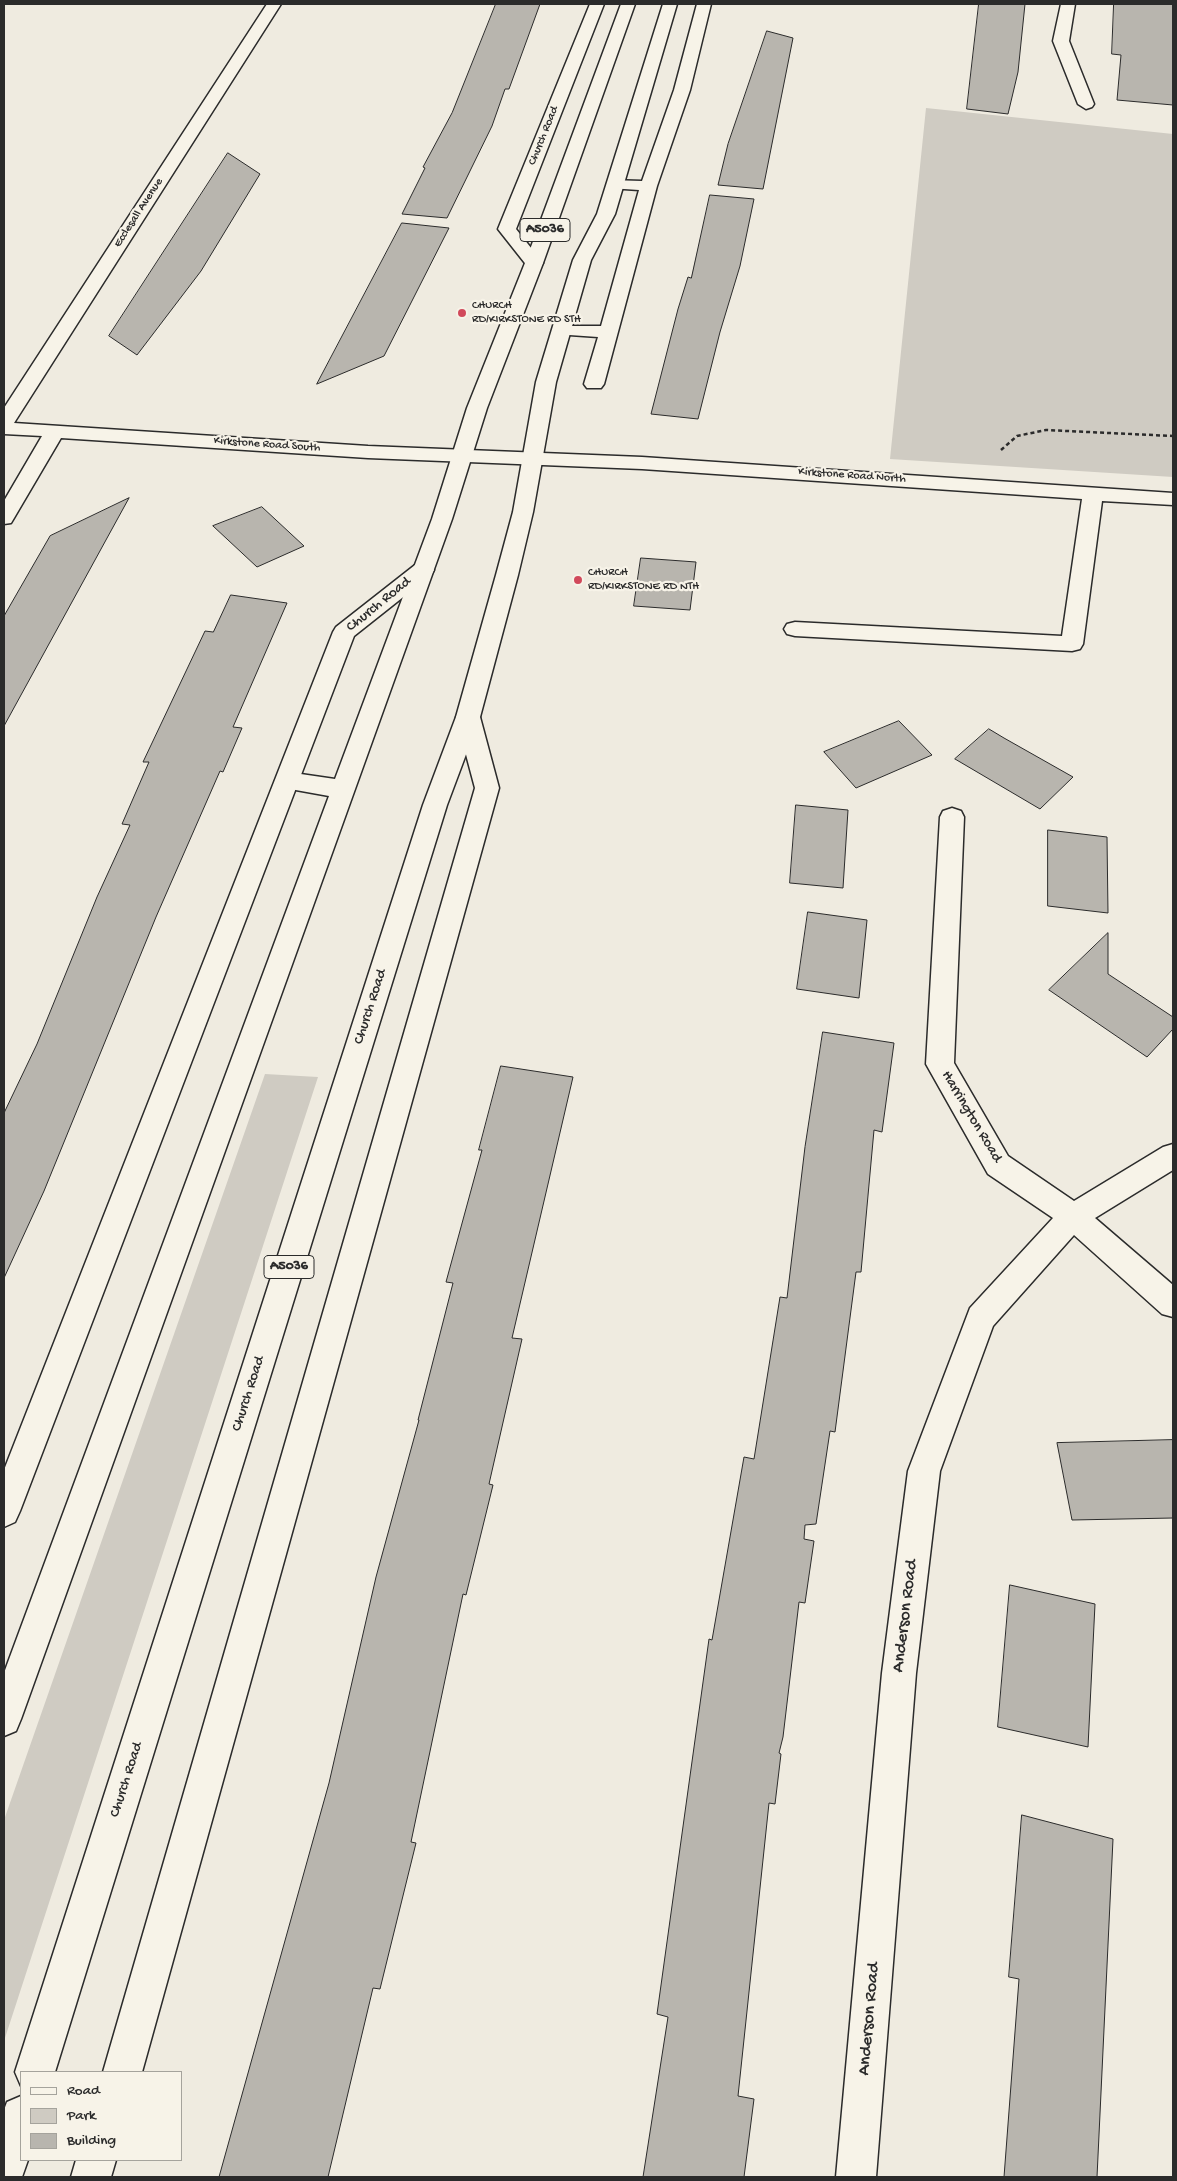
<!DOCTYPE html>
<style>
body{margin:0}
#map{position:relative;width:1177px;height:2181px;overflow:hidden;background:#efebe0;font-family:"Gochi Hand",sans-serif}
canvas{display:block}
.frame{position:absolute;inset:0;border:5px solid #2b2b2b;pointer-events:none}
.legend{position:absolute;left:20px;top:2071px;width:162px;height:90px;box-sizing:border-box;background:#f7f3e8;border:1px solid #a5a39c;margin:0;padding:6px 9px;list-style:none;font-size:15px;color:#2b2b2b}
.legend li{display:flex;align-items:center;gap:10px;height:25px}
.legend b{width:25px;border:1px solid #a5a39c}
</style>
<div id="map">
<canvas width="1177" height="2181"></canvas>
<div class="frame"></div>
<ul class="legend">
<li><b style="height:6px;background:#f7f3e8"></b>Road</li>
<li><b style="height:14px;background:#cfcbc2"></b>Park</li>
<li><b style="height:14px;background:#b8b5ae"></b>Building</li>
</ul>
</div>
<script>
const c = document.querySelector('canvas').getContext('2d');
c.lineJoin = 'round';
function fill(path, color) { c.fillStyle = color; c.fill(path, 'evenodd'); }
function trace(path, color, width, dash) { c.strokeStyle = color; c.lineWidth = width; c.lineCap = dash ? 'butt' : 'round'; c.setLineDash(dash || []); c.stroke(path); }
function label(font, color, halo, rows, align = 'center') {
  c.font = font + ' "Gochi Hand",sans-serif'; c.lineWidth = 4.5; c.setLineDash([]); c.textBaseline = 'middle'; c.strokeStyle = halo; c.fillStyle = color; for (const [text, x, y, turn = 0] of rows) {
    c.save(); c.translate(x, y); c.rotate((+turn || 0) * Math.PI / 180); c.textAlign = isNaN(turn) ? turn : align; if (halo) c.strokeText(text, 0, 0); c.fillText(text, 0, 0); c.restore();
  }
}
const green = new Path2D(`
 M926 108 1173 134V477L890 459Z
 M265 1074 318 1077 4 2041V1820Z`);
const building = new Path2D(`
 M496 4H540L509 89H505L492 126 447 218 402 214 425 168 423 167 452 113Z
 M979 4H1025L1018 72 1008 114 967 109Z
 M1114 4H1173V105L1117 100 1121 55 1112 54Z
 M767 31 793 38 763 189 718 185 728 144Z
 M228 153 260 174 201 271 137 355 109 336Z
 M710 195 754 199 740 266 720 332 698 419 651 414 678 309 688 277 691 278Z
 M402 223 449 228 384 356 317 384Z
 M129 498 4 726V616L50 536Z
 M262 507 304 546 257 567 213 526Z
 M641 558 696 562 690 610 634 606Z
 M231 595 287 603 233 727 242 728 223 772 220 771 156 917 44 1191 4 1278V1113L37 1044 97 897 130 825 122 824 149 762H143L205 631 213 632Z
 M899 721 932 755 856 788 824 752Z
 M989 729 1004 738 1073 777 1040 809 955 759Z
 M796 805 848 810 843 888 790 883Z
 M1048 830 1107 837 1108 913 1048 906Z
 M808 912 867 920 859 998 797 989Z
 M1108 933V974L1173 1017V1029L1147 1057 1049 990Z
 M823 1032 894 1043 882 1132 874 1130 861 1272H856L835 1432 830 1431 816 1524 805 1525 804 1539 814 1541 805 1603 799 1602 783 1737 779 1753 781 1754 775 1804 769 1803 738 2096 754 2099 744 2177H643L668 2017 657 2014 709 1639 712 1640 744 1457 754 1459 780 1297 787 1298 805 1147Z
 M501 1066 573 1077 512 1338 522 1339 489 1484 493 1485 466 1595 463 1594 411 1842 416 1843 380 1989 373 1988 328 2177H219L329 1783 376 1577 419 1420H418L453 1283 446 1282 482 1150H479Z
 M1173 1440V1518L1072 1520 1057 1443Z
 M1010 1585 1095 1604 1088 1747 998 1727Z
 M1022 1815 1113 1839 1097 2177H1004L1019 1979 1009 1977Z`);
const path = new Path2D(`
 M1001 450 1017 436 1046 430 1173 436`);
const minor = new Path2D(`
 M267 4H281L14 423 368 446 642 457 1173 493V505L1102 501 1083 644 1080 649 1072 651 795 636 787 634 784 629 787 624 795 622 1062 636 1082 499 642 469 368 458 61 438 14 518 11 523 4 524V501L42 436 4 434V408Z
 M590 4H604L516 229 543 263 540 267H528L498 229Z
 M697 4H711L690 90 657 186 604 384 601 388H587L584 384 598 337 555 334 553 330 555 326H601L639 190 609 188 607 184 609 180 642 181 674 90Z
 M1061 4H1075L1069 41 1094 104 1092 107 1086 109 1078 104 1053 41Z
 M423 563 431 565 434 570 431 575 354 636 20 1511 15 1522 4 1527V1470L333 632 336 627 415 565Z
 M468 709 476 711 480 717 499 788 142 2072H103L475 788 456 717 460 711Z
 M952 808 961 811 964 817 954 1063 1008 1156 1074 1201 1163 1147 1173 1144V1170L1095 1218 1173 1285V1317L1162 1314 1074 1235 993 1326 940 1471 916 1673 876 2177H836L882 1673 908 1471 970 1308 1053 1218 988 1174 926 1064 940 817 943 811Z
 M76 2160H116L111 2177H71Z`);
const highway = new Path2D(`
 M621 4H635L543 263 487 408 452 519 21 1719 16 1731 4 1736V1673L329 796 279 787 275 781 279 775 287 772 335 779 432 519 467 408 525 263Z
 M663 4H677L615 214 591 260 556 382 533 512 518 575 480 717 447 805 55 2072H21V2086L15 2072 423 805 456 717 496 575 513 512 536 382 573 260 597 214Z
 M21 2096V2160H28L22 2177H4V2110L7 2102Z`);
const markers = [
 [462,313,5,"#d1495b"],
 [578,580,5,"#d1495b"]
];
const farStreetnames = [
 ["Church Road",544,136,-68],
 ["Ecclesall Avenue",139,213,-57],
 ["Kirkstone Road South",267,445,4],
 ["Kirkstone Road North",852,476,4]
];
const farPoinames = [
 ["CHURCH",472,306],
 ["RD/KIRKSTONE RD STH",472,320],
 ["CHURCH",588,573],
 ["RD/KIRKSTONE RD NTH",588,587]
];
const shields = [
 [545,230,50],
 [289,1267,50]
];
const shieldNames = [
 ["A5036",545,230],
 ["A5036",289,1267]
];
const streetNames = [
 ["Church Road",379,605,-39],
 ["Church Road",371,1007,-72],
 ["Harrington Road",971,1117,59],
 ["Church Road",249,1394,-72],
 ["Church Road",127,1780,-72]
];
const nearStreetnames = [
 ["Anderson Road",906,1616,-83],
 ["Anderson Road",870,2019,-85]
];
fill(green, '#cfcbc2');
fill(building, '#b8b5ae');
trace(building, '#2b2b2b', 1);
trace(minor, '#2b2b2b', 3);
trace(highway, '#2b2b2b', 3);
trace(path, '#2b2b2b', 2.5, [4, 3]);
fill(minor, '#f7f3e8');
fill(highway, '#f7f3e8');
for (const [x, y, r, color] of markers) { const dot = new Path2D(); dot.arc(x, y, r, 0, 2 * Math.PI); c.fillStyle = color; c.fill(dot); trace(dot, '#f7f3e8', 2); }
label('12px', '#2b2b2b', '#f7f3e8', farStreetnames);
label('12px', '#2b2b2b', '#f7f3e8', farPoinames, 'left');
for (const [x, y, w] of shields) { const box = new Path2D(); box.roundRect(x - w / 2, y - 11.5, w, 23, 4); c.fillStyle = '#f7f3e8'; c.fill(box); trace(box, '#2b2b2b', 1); }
label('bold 14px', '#2b2b2b', null, shieldNames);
label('15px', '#2b2b2b', '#f7f3e8', streetNames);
label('18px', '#2b2b2b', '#f7f3e8', nearStreetnames);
</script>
